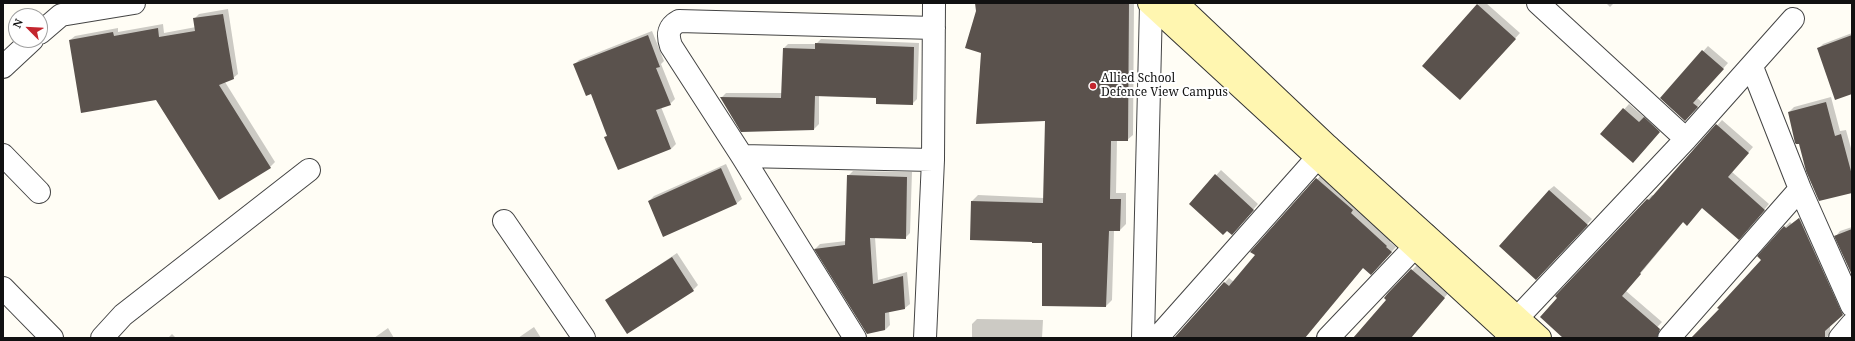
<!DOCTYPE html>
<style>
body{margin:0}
#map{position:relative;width:1855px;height:341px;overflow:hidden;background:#fffdf5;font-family:"Noto Serif",serif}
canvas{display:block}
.frame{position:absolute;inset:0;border:4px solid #111;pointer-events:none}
.north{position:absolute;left:8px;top:8px;width:40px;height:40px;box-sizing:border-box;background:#fff;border:1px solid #a0a0a0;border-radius:50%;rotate:294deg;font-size:11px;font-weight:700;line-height:16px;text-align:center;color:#111}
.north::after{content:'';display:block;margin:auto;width:14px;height:18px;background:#c4262e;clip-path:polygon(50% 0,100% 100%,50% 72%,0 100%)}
</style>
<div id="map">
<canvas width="1855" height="341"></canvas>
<div class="frame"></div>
<div class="north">N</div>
</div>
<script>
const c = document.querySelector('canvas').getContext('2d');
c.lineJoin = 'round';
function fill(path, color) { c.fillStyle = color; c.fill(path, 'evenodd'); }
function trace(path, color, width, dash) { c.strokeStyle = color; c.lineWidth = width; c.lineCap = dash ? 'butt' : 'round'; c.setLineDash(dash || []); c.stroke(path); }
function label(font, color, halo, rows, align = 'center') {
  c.font = font + ' "Noto Serif",serif'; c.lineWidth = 4; c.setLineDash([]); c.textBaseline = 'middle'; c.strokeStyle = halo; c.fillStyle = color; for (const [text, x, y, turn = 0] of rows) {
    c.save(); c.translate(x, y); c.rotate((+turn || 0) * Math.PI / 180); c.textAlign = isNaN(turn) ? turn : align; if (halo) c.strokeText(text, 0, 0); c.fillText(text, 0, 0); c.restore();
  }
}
const shadow = new Path2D(`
 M976 3H1134L1133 135 1127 140H1117L1116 193H1126V224L1120 230H1114L1112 300 1106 306 1043 242 972 201 978 195 1044 198 1046 120 982 52Z
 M1479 3H1486L1520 33 1465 94 1478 5Z
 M1606 3H1614L1610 7Z
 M228 9 238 74 233 78 225 82 275 162 270 167 157 99 70 40 75 36 118 28V32L163 24 164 33 196 27 194 19 199 14Z
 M652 31 664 61 661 64 675 99 670 104 661 107 676 144 671 149 608 135 591 93 574 65 579 60Z
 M1852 33V93L1818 49 1823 44Z
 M821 39 919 43 917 99 912 104 877 97 819 96V124L814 129 721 98 726 93H782L784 48 788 44H816Z
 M1708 46 1728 63 1697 98 1702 102 1690 115 1661 98Z
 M1831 97 1840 131 1846 130 1852 152V192L1800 142 1789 112 1794 107Z
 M1629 104 1644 117 1649 113 1664 126 1638 156 1602 134Z
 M1722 120 1753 147 1732 172 1769 204 1743 234 1703 207 1684 221 1626 291 1662 322 1647 338H1565L1648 199 1652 195 1654 196Z
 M726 164 742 199 737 203 664 236 649 201 654 196Z
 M1221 170 1258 204 1236 229 1190 204Z
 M853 171 912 172 910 233 905 238 875 237 878 280 907 272 910 304 905 308 889 311 890 325 885 330 867 333 815 249 820 244 846 241 848 176Z
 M1322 174 1357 205 1355 208 1391 240 1390 242 1396 247 1371 273 1363 267 1303 338H1175L1229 278 1234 282 1256 255 1252 252Z
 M1554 186 1592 219 1536 278 1549 190Z
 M1804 214 1848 309 1830 325V334L1826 338H1693L1720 309 1763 259 1759 256 1785 227 1790 222 1792 224Z
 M1852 227V273L1836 236 1840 231Z
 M677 253 698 285 693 290 607 300Z
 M1417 265 1449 292 1424 322 1405 338H1354L1387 300 1385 298Z
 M977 319 1043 320 1042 338H972V324Z
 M534 327 541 338H518Z
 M388 328 394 338H374Z
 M172 334 176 338H168Z`);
const building = new Path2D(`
 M975 3H1129L1128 141H1111L1110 199H1121L1120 231H1109L1106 307 1042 306V243H1032V242L970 240 971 201 1043 203 1045 121 976 124 981 53 965 48 976 11Z
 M1477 4 1516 39 1460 100 1422 66Z
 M223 14 234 79 219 85 271 168 219 200 156 100 81 113 69 40 113 32 114 36 158 28 159 37 195 31 193 18Z
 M648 35 660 67 656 68 671 105 656 110 671 149 618 170 604 137 607 136 591 94 586 96 573 64Z
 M1852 35V94L1835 100 1817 48Z
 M815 43 914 47 913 105 876 104V98L815 96 814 130 741 132 720 97 781 98 783 48 815 49Z
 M1702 50 1724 69 1693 103 1698 107 1685 121 1660 98Z
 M1826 102 1835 136 1841 134 1852 175V193L1819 201 1806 171 1799 144H1796L1795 143 1788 112Z
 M1623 108 1639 122 1644 117 1660 132 1633 163 1600 134Z
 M1716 124 1749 153 1728 177 1765 210 1739 240 1702 208 1687 226 1683 222 1640 273 1641 274 1622 296 1660 329 1657 338H1563L1540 317 1557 298 1555 296 1647 199 1649 200Z
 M721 168 737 204 663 237 648 201Z
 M1215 174 1254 210 1232 235 1227 231 1223 235 1189 204Z
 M847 175 907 177 906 239 870 238 873 284 903 276 905 309 885 313V330L867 334 814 249 845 245Z
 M1316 178 1353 210 1351 213 1387 246 1386 247 1392 252 1371 275 1363 268 1305 338H1174L1224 282 1229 286 1255 255 1250 252Z
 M1549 190 1588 225 1536 280 1499 246Z
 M1799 218 1843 315 1825 331V338H1691L1719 309 1717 308 1761 260 1757 256 1784 226 1786 228Z
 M1852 229V275L1834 236Z
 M672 257 694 291 627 334 605 300Z
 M1411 269 1445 298 1411 338H1353L1386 300 1384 298 1388 293Z`);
const street = new Path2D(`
 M1538 3 1686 139
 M40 33 61 15 134 3
 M3 67 32 40
 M1752 67 1800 189 1852 306
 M3 155 39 192
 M742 156 933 160
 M504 221 584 338
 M3 288 52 338
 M1505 331 1686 139 1793 19
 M102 338 123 315 309 170
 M855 338 742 156 671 46C667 34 668 27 679 21L934 28
 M925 338 933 160 934 3
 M1143 338 1151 5 1153 3
 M1157 338 1317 158 1329 147
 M1328 338 1426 235
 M1669 338 1800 189
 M1840 338 1852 324`);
const secondary = new Path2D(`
 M1149 3 1513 338
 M1177 3 1329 147 1540 338`);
const markers = [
 [1093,86,4,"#c4262e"]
];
const poiNames = [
 ["Allied School",1101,79],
 ["Defence View Campus",1101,93]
];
fill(shadow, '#0003');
fill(building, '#5a524d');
trace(street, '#444', 24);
trace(secondary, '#333', 24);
trace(street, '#fff', 22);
trace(secondary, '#fff6b0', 22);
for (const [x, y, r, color] of markers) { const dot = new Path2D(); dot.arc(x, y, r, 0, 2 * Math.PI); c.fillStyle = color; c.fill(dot); trace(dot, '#fff', 1.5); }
label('12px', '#111', '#fff', poiNames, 'left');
</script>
